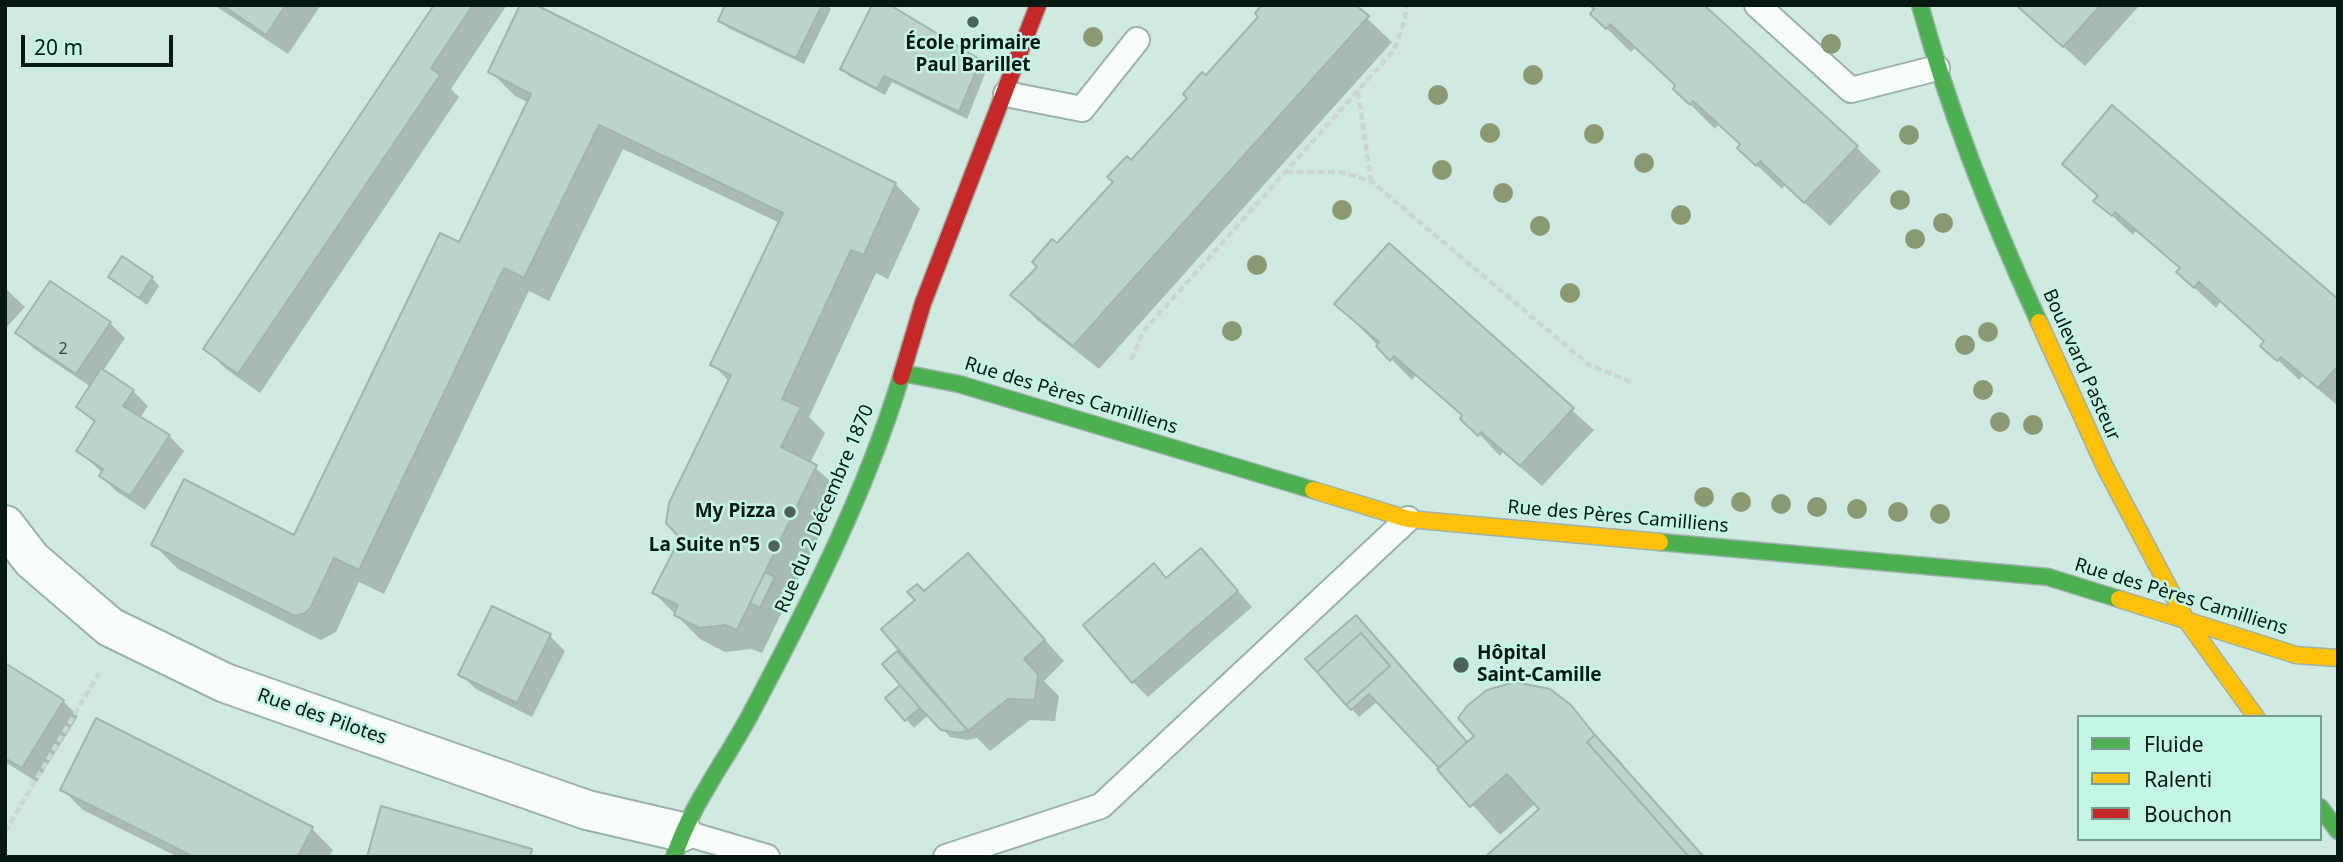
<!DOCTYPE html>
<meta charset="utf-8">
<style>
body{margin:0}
#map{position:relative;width:2343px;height:862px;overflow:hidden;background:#cfeae0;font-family:"Noto Sans",sans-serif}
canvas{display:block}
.frame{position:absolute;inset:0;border:7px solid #051812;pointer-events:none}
.legend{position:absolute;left:2077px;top:715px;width:245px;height:126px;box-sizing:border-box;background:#c3f6e4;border:2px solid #779d90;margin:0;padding:9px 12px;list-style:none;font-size:21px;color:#051812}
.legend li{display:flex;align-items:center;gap:14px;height:35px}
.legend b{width:35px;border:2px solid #779d90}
.scale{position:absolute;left:21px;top:35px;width:152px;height:32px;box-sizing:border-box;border:4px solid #051812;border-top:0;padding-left:9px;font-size:21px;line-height:24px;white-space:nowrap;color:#051812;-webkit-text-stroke:5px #c3f6e4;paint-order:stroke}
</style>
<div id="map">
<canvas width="2343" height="862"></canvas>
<div class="frame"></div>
<ul class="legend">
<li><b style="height:9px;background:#4caf50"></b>Fluide</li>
<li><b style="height:9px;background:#ffc107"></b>Ralenti</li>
<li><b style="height:9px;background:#c62828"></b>Bouchon</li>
</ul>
<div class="scale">20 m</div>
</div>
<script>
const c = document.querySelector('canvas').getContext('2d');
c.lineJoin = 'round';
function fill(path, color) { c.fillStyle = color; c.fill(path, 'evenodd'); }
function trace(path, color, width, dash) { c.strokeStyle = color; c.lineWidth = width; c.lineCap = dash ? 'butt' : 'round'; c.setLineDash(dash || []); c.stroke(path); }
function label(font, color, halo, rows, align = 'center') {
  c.font = font + ' "Noto Sans",sans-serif'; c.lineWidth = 5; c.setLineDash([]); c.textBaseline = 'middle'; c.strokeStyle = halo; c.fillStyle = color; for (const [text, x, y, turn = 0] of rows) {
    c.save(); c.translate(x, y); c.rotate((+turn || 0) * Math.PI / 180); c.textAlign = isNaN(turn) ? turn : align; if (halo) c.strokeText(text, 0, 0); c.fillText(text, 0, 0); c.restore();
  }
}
const shadow = new Path2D(`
 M214 5H321L288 54Z
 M437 5H507L451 89 459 97 260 393 226 369 205 348Z
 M727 5H827L831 9 804 64 728 28 720 20Z
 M1353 5 1392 42 1099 369 1037 320 1013 295 1261 17Z
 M2017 5H2140L2085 66Z
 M1592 14 1856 147 1881 171 1830 226 1785 185 1782 189 1739 148 1742 145 1719 124 1715 129 1675 89 1677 86 1635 48 1631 52Z
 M979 61 987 69 967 119 892 82 885 95 849 76 842 69Z
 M490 71 895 184 920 209 888 279 876 273 809 417 825 433 810 463 841 491 762 653 751 649 725 652 700 639 654 593 682 537 730 382 712 364 780 223 623 149 549 301 529 291 384 594 359 582 336 632 321 640 178 569 153 544 295 537 460 245 529 103 515 96Z
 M2096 201 2338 301V406L2303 376 2299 380 2263 346 2266 342 2221 301 2216 308 2178 272 2181 269 2136 231 2133 235Z
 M1389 246 1594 430 1542 486 1503 452 1500 456 1463 417 1416 375 1412 380 1337 304Z
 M110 277 152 278 159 286 147 305Z
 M5 288 25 307 5 329Z
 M110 323 125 338 103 371 133 391 148 406 140 418 169 436 184 451 145 510 116 491 101 476 103 473 78 451 96 424 78 407 91 387 33 348 17 333Z
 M1216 566 1252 607 1148 697 1133 682 1167 579Z
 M988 577 1064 661 1044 681 1059 696 1055 721 1030 720 990 751 977 738 967 740 950 737 929 714 914 728 888 698 903 685 946 708 949 706 924 593Z
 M1363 625 1468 744 1515 684 1539 687 1559 696 1623 764 1542 809 1536 803 1500 835 1378 701 1359 717 1352 709Z
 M550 636 565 651 532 717 476 689 460 674Z
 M5 666 63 701 78 716 37 782 5 762Z
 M62 789 312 829 333 850 329 857H178L83 810Z`);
const building = new Path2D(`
 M222 5H286L266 35Z
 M434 5H473L431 68 440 75 238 374 203 349Z
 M520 5H536L896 183 864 255 851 250 782 399 801 407 781 447 817 465 737 630 725 625 699 628 674 615 678 605 652 593 680 538 666 523 669 503 731 375 710 365 783 213 599 125 524 278 504 268 359 570 334 558 311 607 305 613 295 616 151 545 184 479 294 535 440 233 459 242 531 94 488 72Z
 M725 5H822L796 58 718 21Z
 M872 5H890L981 60 959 112 884 76 877 89 840 69Z
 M1262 5H1356L1369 16 1073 346 1010 295 1037 267 1032 262 1052 239 1057 243 1113 182 1107 177 1127 156 1131 160 1187 98 1183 94 1202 72 1206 75 1258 17 1255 13Z
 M1590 5H1704L1858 146 1804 203 1760 161 1756 166 1737 148 1740 144 1693 101 1690 105 1673 89 1675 85 1610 24 1606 29 1590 14 1594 9Z
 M2016 5H2101L2063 47Z
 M2112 105 2338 299V366L2318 388 2281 357 2277 361 2260 346 2264 341 2199 282 2194 288 2176 272 2180 268 2115 212 2112 216 2093 201 2098 196 2062 164Z
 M1389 243 1574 408 1520 466 1481 432 1478 436 1460 419 1462 415 1394 356 1390 361 1376 346 1379 342 1334 304Z
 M122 256 153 277 139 298 108 277Z
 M50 281 111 322 76 374 15 333Z
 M101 368 134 390 123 406 170 435 130 496 99 476 103 469 76 451 95 421 76 407Z
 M1201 548 1238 591 1132 683 1083 625 1154 563 1166 578Z
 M968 553 1045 640 1024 659 1038 674 1035 700 1008 699 968 731 881 629 915 600 907 592 917 584 924 591Z
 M765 572 775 577 760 608 750 603Z
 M492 606 551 634 517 703 458 675Z
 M1356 615 1467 742 1439 768 1369 694 1351 710 1346 705 1390 666 1361 633 1317 672 1305 659Z
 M1361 633 1390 666 1346 705 1317 672Z
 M897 651 968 731 958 733 941 730 920 708 882 664Z
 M5 663 64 700 22 768 5 758Z
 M1515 682 1550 689 1571 705 1595 735 1587 742 1689 857H1485L1539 809 1507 774 1470 807 1437 769 1474 736 1458 718 1467 706 1487 690Z
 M900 685 920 708 905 721 885 698Z
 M96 718 313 827 298 857H194L60 790Z
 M1595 735 1704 857H1689L1587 742Z
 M381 806 532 849 530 857H367Z`);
const path = new Path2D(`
 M1358 92 1371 181
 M1286 172H1340L1371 181 1589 365 1631 382
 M1131 360 1143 332 1394 50 1405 19 1406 5
 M5 832 99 673`);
const lane = new Path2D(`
 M1757 5 1851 90 1937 68
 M1006 94 1082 109 1137 40
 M682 832 767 857
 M946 857 1101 806 1408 519`);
const street = new Path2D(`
 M5 525 32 560 110 627 225 683 587 810 682 832`);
const fast = new Path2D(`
 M1920 5C1950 115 1991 218 2039 322
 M902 373 959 384 1313 490
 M1660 542 2048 577 2119 599
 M2320 807 2338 831
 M674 857C690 807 724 763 749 717 807 608 865 495 901 377`);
const slow = new Path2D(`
 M2039 322 2105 467 2186 620 2256 717
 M1313 490 1408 519 1660 542
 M2119 599 2296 655 2338 658`);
const jam = new Path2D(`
 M901 377 923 303 1038 5`);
const trees = [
 [1093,37],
 [1831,44],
 [1533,75],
 [1438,95],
 [1490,133],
 [1594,134],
 [1909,135],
 [1644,163],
 [1442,170],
 [1503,193],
 [1900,200],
 [1342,210],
 [1681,215],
 [1943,223],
 [1540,226],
 [1915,239],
 [1257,265],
 [1570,293],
 [1232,331],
 [1988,332],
 [1965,345],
 [1983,390],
 [2000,422],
 [2033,425],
 [1704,497],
 [1741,502],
 [1781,504],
 [1817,507],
 [1857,509],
 [1898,512],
 [1940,514]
];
const markers = [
 [973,22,7,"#4c625a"],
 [790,512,7,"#4c625a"],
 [774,546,7,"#4c625a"],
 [1461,665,9,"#4c625a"]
];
const numberNames = [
 ["2",63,349]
];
const poiNames = [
 ["École primaire",973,44,"center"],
 ["Paul Barillet",973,66,"center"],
 ["My Pizza",776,512],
 ["La Suite n°5",760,546],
 ["Hôpital",1477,654,"left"],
 ["Saint-Camille",1477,676,"left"]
];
const streetNames = [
 ["Boulevard Pasteur",2081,365,66],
 ["Rue des Pères Camilliens",1071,396,17],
 ["Rue du 2 Décembre 1870",825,509,-67],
 ["Rue des Pères Camilliens",1618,517,5],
 ["Rue des Pères Camilliens",2181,597,17],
 ["Rue des Pilotes",322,717,19]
];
fill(shadow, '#0003');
fill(building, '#bbd2cd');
trace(building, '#9eb5b0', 2);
trace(lane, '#9cb1aa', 28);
trace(street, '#9cb1aa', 42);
trace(fast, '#9cb1aa', 19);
trace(slow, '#9cb1aa', 19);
trace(jam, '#9cb1aa', 19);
trace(path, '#ced6d3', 4.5, [7, 3.5]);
trace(lane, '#f8fcfa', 24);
trace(street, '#f8fcfa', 38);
trace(fast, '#4caf50', 16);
trace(slow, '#ffc107', 16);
trace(jam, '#c62828', 16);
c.fillStyle = '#8b9973';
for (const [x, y] of trees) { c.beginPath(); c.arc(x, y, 10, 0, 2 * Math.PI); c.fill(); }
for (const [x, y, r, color] of markers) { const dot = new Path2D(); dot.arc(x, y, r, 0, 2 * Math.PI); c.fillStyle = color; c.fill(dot); trace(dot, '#c3f6e4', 2.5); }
label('16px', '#324641', null, numberNames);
label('bold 19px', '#051812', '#c3f6e4', poiNames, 'right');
label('19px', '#051812', '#c3f6e4', streetNames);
</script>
